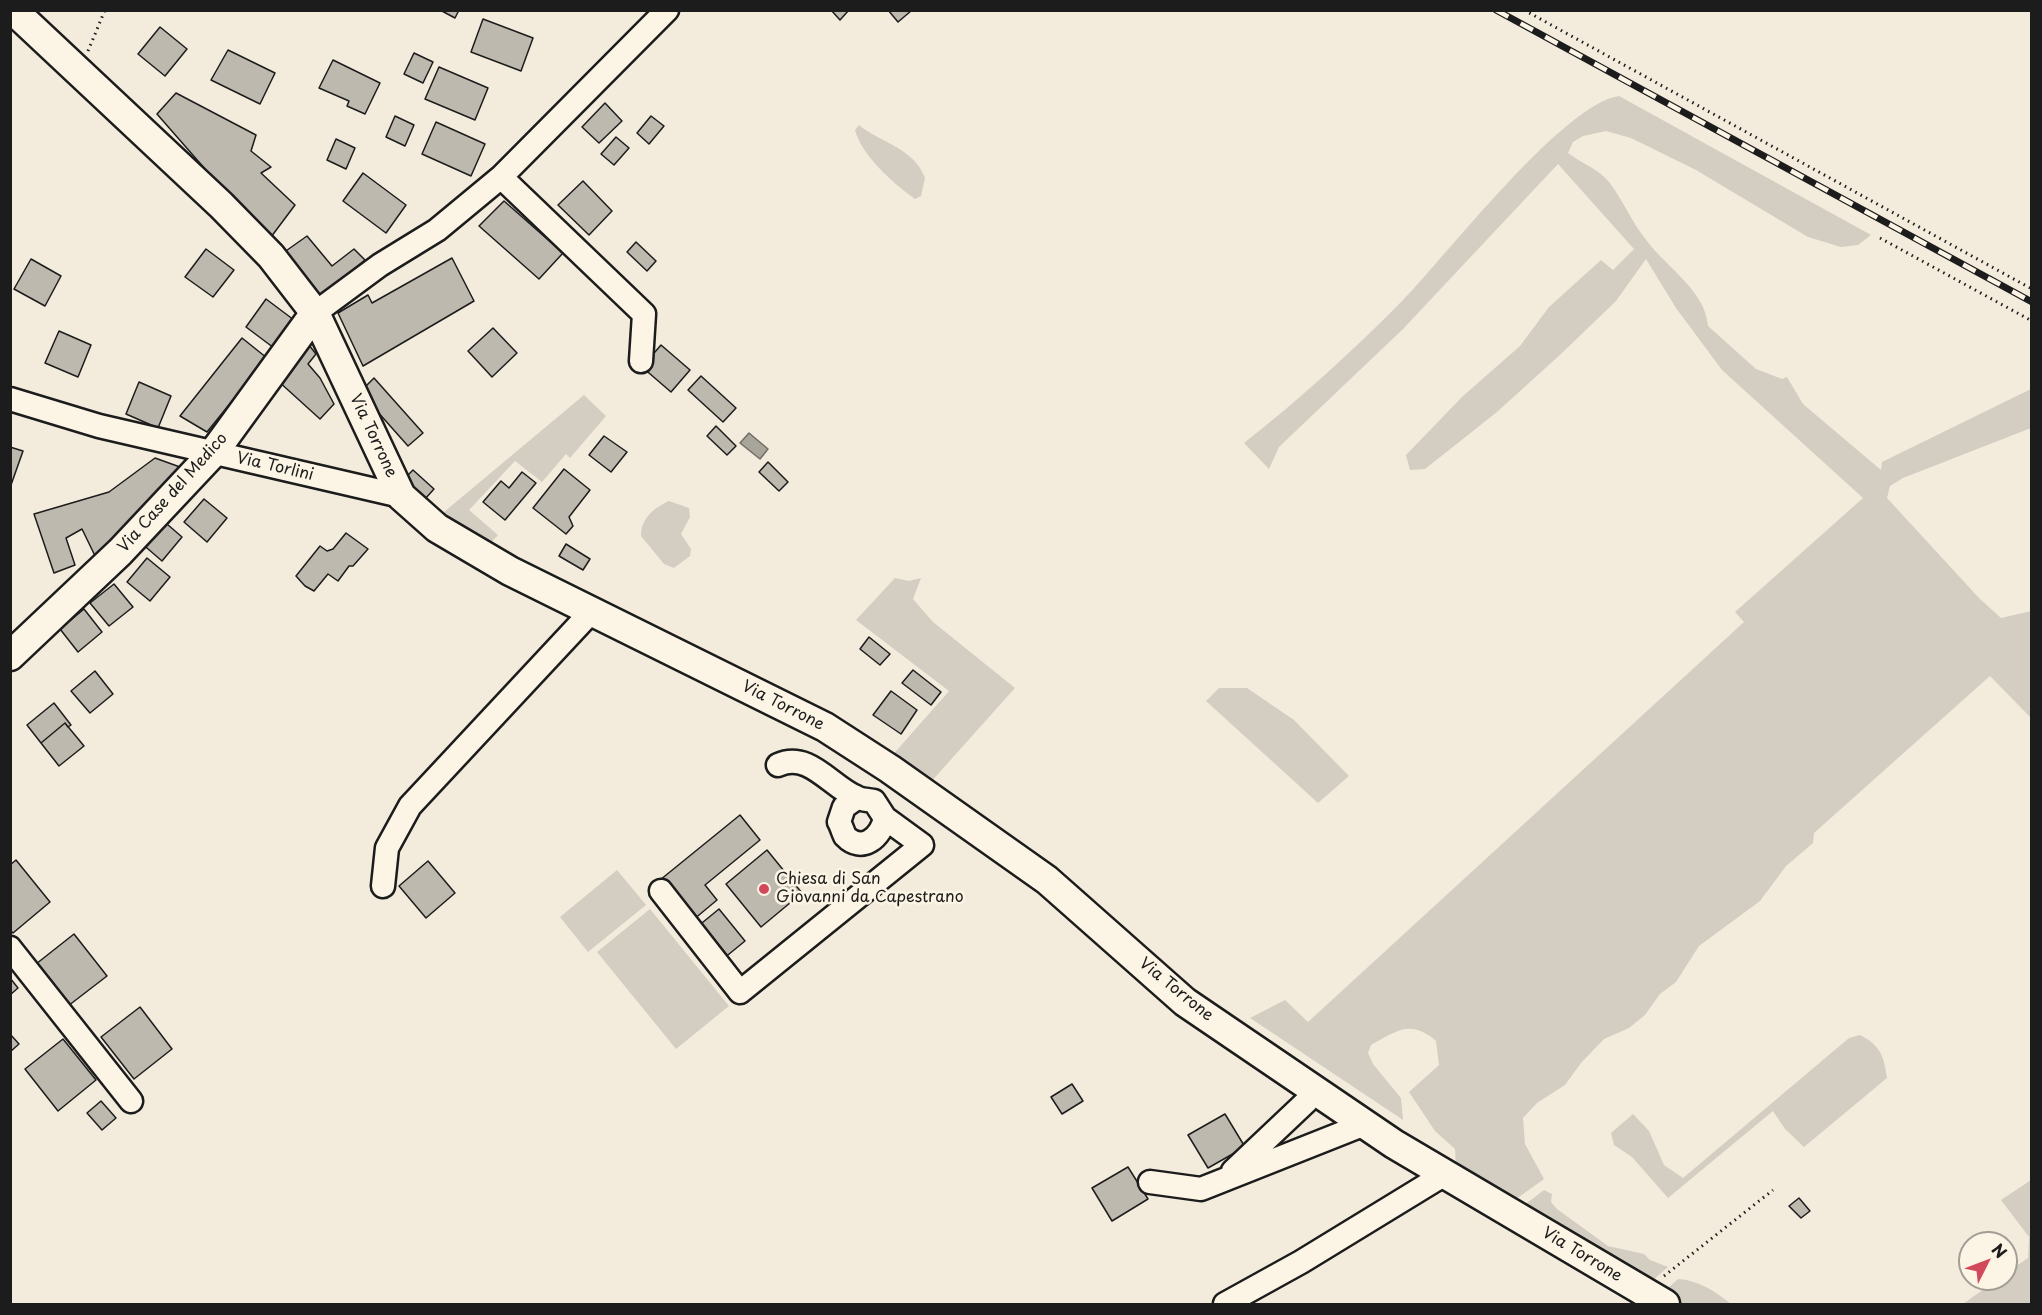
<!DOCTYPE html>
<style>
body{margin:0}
#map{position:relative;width:2042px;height:1315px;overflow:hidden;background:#f3ecdd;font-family:"Playpen Sans",sans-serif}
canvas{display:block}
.frame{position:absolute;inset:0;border:12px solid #1c1c1c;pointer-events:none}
.north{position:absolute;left:1958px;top:1231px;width:60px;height:60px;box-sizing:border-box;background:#fcf5e5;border:2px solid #a29e95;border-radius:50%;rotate:48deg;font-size:16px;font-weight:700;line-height:24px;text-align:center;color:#1c1c1c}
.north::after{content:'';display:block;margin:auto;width:21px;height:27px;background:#d1495b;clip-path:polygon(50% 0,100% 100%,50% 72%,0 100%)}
</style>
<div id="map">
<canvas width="2042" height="1315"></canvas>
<div class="frame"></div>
<div class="north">N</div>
</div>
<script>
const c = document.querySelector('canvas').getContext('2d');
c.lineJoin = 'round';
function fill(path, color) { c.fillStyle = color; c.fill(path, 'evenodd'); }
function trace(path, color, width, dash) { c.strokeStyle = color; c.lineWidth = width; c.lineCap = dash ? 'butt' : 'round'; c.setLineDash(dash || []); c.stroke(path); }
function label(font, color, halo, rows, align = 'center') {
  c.font = font + ' "Playpen Sans",sans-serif'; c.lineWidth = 5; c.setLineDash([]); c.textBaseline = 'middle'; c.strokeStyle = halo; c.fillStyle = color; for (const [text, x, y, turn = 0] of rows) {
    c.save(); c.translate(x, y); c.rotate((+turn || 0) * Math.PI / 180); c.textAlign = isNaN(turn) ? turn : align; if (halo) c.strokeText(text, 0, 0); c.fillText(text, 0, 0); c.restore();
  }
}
const green = new Path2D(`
 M1619 96 1871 235 1858 245 1841 247 1808 237 1696 170 1631 138 1606 131 1583 136 1573 142 1568 153C1581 163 1599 169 1609 182 1623 200 1632 223 1647 241 1667 268 1705 290 1708 326L1756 369 1782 379 1787 377 1803 404 1881 470 1882 462 2031 389V428L1903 478 1890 486 1887 498 1979 598 2001 618 2031 611V718L1990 676 1814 833 1813 843 1786 866 1760 901 1699 946 1676 982 1660 994 1645 1015 1629 1028 1604 1039 1581 1063 1565 1085 1537 1103 1523 1118 1525 1144 1544 1179 1512 1202 1456 1167 1455 1149 1435 1131 1409 1092 1439 1065 1436 1041C1410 1019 1397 1031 1371 1045L1368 1053 1373 1064 1401 1098 1403 1120 1250 1018 1285 1000 1308 1022 1744 622 1735 612 1863 498 1722 370 1676 308 1646 259 1616 301 1562 353 1497 412 1425 469 1410 470 1406 455 1463 396 1520 346 1549 307 1601 260 1613 270 1634 249 1558 164 1403 329 1279 447 1269 469 1244 443C1300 399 1354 350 1403 300 1447 255 1563 104 1619 96Z
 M859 125C881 143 914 148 925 178L921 196 915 199C893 183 862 156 855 130Z
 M584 395 606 416 570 458 566 454 542 482 515 461 469 510 498 535 485 549 438 517Z
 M669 501 689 508 690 517 681 534 691 549 690 556 674 568 664 564 641 536C641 518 654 508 669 501Z
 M895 578 909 581 921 578 913 599 933 622 1015 688 929 784 890 758 949 691 856 620Z
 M1219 688H1247L1294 720 1349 776 1318 803 1206 701Z
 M617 870 646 905 588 952 560 917Z
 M650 909 729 1006 676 1049 597 952Z
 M1860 1035C1880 1045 1884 1056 1887 1078L1804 1147 1785 1129 1773 1111 1668 1198 1632 1157 1614 1145 1611 1133 1633 1114 1649 1131 1664 1165 1683 1178 1849 1038Z
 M2031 1180V1304H1963L1998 1279H2006V1273L2028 1258 2029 1237 2001 1200Z
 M1544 1190 1552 1194 1551 1202 1557 1209 1608 1246 1644 1254 1650 1260 1668 1267 1646 1286 1519 1209Z
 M1678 1279C1699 1280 1716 1292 1731 1304H1678L1661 1294Z`);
const water = new Path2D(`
 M749 433 768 449 760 459 740 443Z`);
const building = new Path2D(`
 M440 10H459L455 18Z
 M831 10H849L840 20Z
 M888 10H910L911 11 898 22Z
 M483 19 533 38 521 71 471 52Z
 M160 27 187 49 165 76 138 54Z
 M228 50 275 73 260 104 211 80Z
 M414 53 433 62 423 83 404 74Z
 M333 60 380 83 365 114 347 106 349 101 319 88Z
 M439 67 488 88 475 120 425 99Z
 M176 93 256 135 251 151 271 167 261 173 295 205 268 241 157 114Z
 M605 103 622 121 599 143 582 127Z
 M395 116 414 125 405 146 386 137Z
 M651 116 664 126 649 144 637 133Z
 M436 122 485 144 471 176 422 154Z
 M616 137 629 148 614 165 601 154Z
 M336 139 355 148 346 169 327 160Z
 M363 173 406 205 386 233 343 201Z
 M583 181 612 211 589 235 558 205Z
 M504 201 563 253 539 279 479 226Z
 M307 236 332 266 354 249 365 260 319 298 283 253Z
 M636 242 656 261 647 271 627 252Z
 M206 249 234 270 213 297 185 277Z
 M452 258 474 301 363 366 338 313 368 295 372 303Z
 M31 259 61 276 45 306 14 289Z
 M266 299 294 320 274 348 246 327Z
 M493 328 517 353 492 377 468 351Z
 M59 331 91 345 78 377 45 363Z
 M242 338 267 358 207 432 180 416Z
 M305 340 316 354 308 364 320 378 334 404 320 419 277 380Z
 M661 345 690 370 671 392 642 367Z
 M701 376 736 408 723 422 688 390Z
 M374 378 423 433 408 446 360 392Z
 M139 382 171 396 158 428 126 414Z
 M716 426 736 446 727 455 707 436Z
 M604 436 627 452 611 472 589 455Z
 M10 447 23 451 11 485H10Z
 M155 458 180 467 98 562 82 529 66 538 75 565 54 573 34 514 109 492Z
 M768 462 788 482 779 491 759 472Z
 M564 469 590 490 569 517 573 526 566 534 533 508Z
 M413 470 434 489 425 499 404 479Z
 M522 472 536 483 505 520 483 502 501 481 509 488Z
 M204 499 227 518 207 542 184 522Z
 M160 518 182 537 162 561 140 542Z
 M346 533 368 549 353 566H349L338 581 328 574 314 591 305 586 296 576 320 546 327 551 333 549Z
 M566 544 590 559 583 570 559 556Z
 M147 558 170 577 150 601 127 582Z
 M114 584 133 607 109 626 90 603Z
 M84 609 102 632 78 652 60 629Z
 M869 637 890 654 880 665 860 649Z
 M913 670 941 692 931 705 902 683Z
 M95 671 113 694 90 713 71 691Z
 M891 691 917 710 901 734 873 715Z
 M54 703 71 725 68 727 65 723 41 743 27 725Z
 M65 723 84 746 59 766 41 743Z
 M740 815 760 840 705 885 717 900 693 920 660 880Z
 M767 850 802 893 761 927 726 884Z
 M16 860 50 902 13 933 10 930V865Z
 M428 861 455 893 426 918 399 886Z
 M719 909 745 941 723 959 697 927Z
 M74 934 107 976 68 1006 36 964Z
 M10 978 18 988 10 995Z
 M140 1007 172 1049 134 1079 101 1037Z
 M10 1034 19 1044 10 1052Z
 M63 1039 96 1080 58 1111 25 1069Z
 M1072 1084 1083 1101 1062 1114 1051 1097Z
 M101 1101 116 1118 102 1130 87 1113Z
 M1225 1114 1245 1147 1208 1168 1188 1135Z
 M1128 1167 1148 1199 1112 1221 1092 1188Z
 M1799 1198 1810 1211 1801 1218 1789 1206Z`);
const path = new Path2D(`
 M1524 10 2032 289
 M88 51 105 10
 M1880 238 2032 321
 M1664 1276 1773 1190`);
const minor = new Path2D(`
 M501 177 644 314 641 361
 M315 313 380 265 437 230 501 177 667 10
 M10 399 99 426 401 496
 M857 798 844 807 839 822C841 825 843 832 845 836 862 854 881 837 885 818
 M383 886 387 848 410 806 592 611
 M661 891 740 992 922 845 885 818 874 801C869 800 861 800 856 797 830 786 809 751 778 765
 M10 948 131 1101
 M1233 1171 1307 1101 1314 1089
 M1150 1182 1201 1189 1365 1124
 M1225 1304 1301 1262 1445 1174`);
const major = new Path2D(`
 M13 10 221 205 271 256 315 313 401 496 437 528 510 571 825 727 890 769 1047 880 1185 1002 1394 1144 1665 1304
 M10 656 120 552 214 452 315 313`);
const rail = new Path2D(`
 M1496 10 2032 302`);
const markers = [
 [764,889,6,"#d1495b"]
];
const streetNames = [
 ["Via Torrone",373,436,65],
 ["Via Torlini",275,467,13],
 ["Via Case del Medico",173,493,-48],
 ["Via Torrone",783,706,27],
 ["Via Torrone",1176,990,39],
 ["Via Torrone",1582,1255,31]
];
const poiNames = [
 ["Chiesa di San",776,880],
 ["Giovanni da Capestrano",776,898]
];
fill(green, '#d3cec1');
fill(water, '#aaa59b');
trace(water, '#716e68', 1.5);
fill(building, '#beb9ae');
trace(building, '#1c1c1c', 1.5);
trace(minor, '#1c1c1c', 27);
trace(major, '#1c1c1c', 33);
trace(path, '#1c1c1c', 3, [1.5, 4.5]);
trace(minor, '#fcf5e5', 22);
trace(major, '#fcf5e5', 28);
trace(rail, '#1c1c1c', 7);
trace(rail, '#fcf5e5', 4.5, [14]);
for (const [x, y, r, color] of markers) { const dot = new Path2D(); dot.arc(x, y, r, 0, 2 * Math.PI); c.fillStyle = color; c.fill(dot); trace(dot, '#fcf5e5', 2); }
label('16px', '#1c1c1c', '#fcf5e5', streetNames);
label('16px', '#1c1c1c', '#fcf5e5', poiNames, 'left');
</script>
